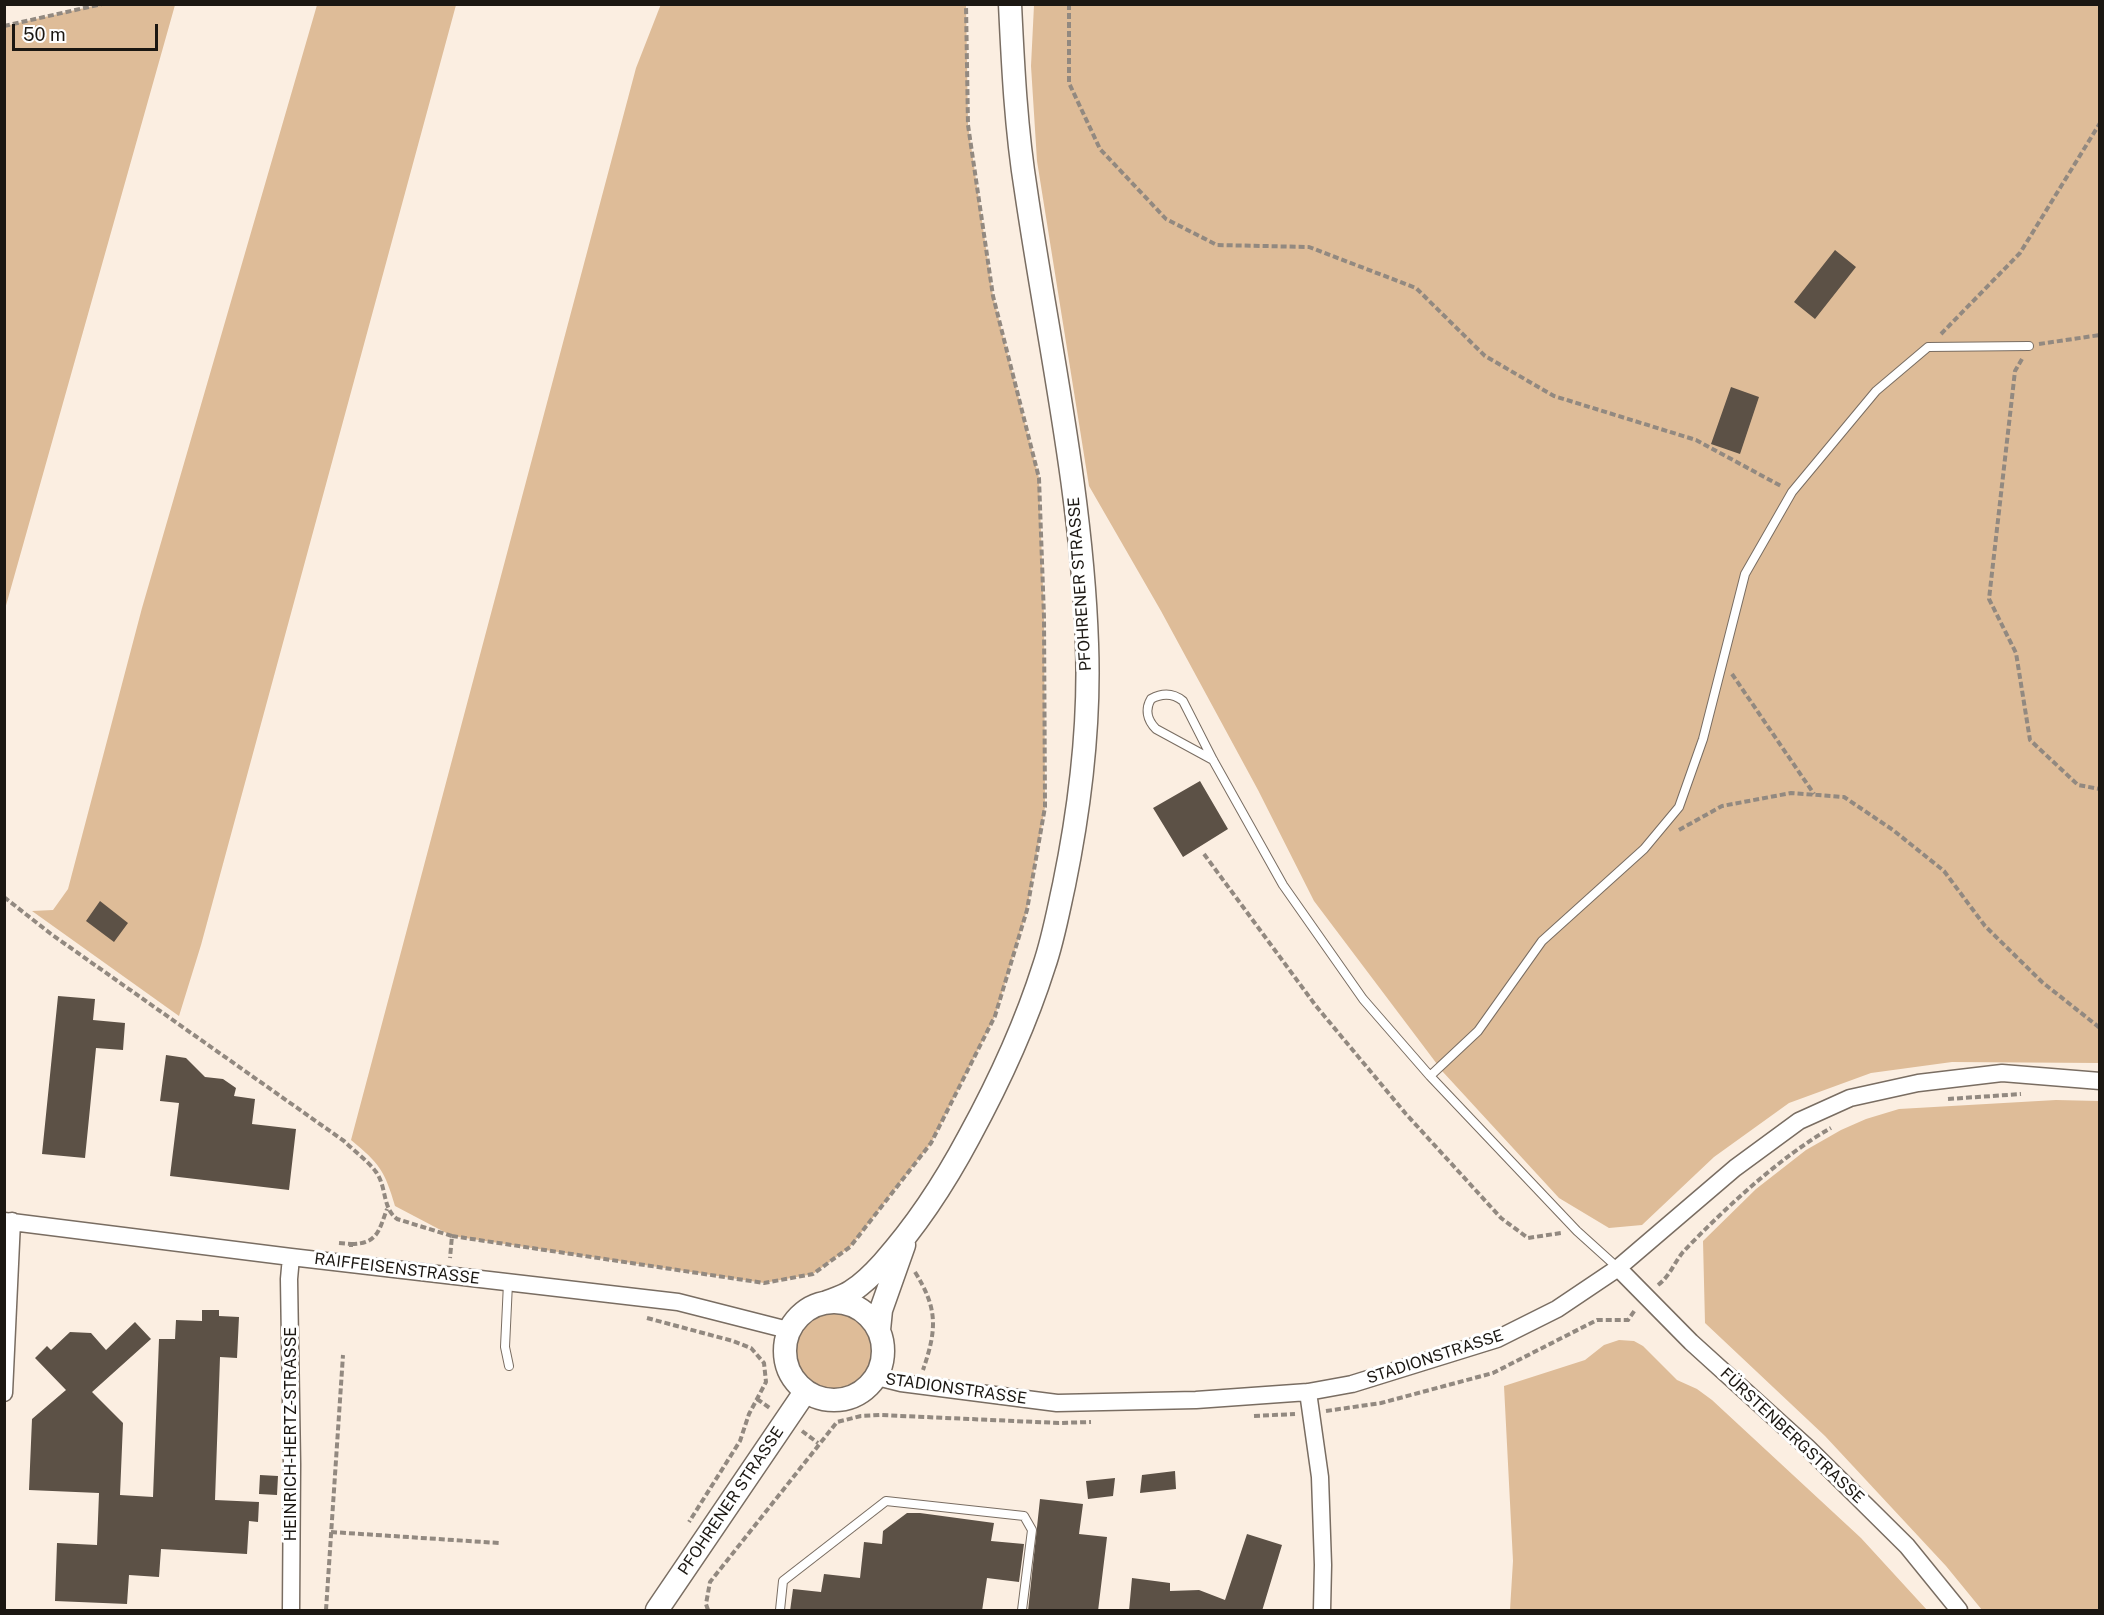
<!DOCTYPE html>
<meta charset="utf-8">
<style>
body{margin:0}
#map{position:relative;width:2104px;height:1615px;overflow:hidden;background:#fbeee1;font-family:"Public Sans",sans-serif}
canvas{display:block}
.frame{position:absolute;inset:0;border:6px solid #1b1712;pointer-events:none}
.scale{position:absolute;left:12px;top:24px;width:146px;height:27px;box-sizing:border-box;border:3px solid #1b1712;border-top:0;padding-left:8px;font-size:18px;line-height:21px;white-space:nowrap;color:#1b1712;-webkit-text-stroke:4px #fff;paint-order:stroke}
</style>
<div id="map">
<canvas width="2104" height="1615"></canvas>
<div class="frame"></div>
<div class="scale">50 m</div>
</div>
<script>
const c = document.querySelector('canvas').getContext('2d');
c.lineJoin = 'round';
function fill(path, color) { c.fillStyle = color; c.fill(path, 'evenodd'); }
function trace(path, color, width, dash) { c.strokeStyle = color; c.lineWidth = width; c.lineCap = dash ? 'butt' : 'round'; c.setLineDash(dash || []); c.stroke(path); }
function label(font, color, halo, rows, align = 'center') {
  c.font = font + ' "Public Sans",sans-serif'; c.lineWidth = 6; c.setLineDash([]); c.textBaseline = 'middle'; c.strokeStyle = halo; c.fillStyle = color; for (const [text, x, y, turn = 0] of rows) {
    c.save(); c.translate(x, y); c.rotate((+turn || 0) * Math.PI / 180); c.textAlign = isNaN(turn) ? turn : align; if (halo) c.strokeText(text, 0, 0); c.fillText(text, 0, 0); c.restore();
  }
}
const green = new Path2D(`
 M102 4 175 5 5 609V26Z
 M661 4 966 5 968 125 993 296 1039 478 1044 617 1045 807 1027 910 995 1016 931 1143 850 1247 813 1274 764 1283 452 1236 395 1206C385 1171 379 1163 351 1140L636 68Z
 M317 5H456L201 945 179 1016 32 911 53 910 68 889 142 608Z
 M1034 5H2099V1063L1952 1062 1871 1073 1789 1103 1714 1157 1642 1225 1609 1228 1559 1198 1443 1072 1314 901 1258 790 1161 611 1089 486 1037 161 1031 66Z
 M2056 1100 2099 1101V1610H1982L1946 1566 1825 1436 1705 1323 1703 1241 1756 1189 1806 1150 1841 1130 1866 1119 1899 1109Z
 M791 1350a42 42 0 1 1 84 0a42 42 0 1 1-84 0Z
 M1619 1340 1634 1341 1643 1346 1677 1380 1697 1389 1712 1400 1861 1538 1927 1610H1510L1513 1561 1504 1386 1585 1360 1604 1345Z`);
const building = new Path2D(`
 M1835 250 1856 267 1815 319 1794 302Z
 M1731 387 1759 397 1740 454 1711 444Z
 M1200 781 1228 829 1183 857 1153 808Z
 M100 901 128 923 114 942 86 921Z
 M58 996 95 999 93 1020 125 1023 123 1050 96 1048 85 1158 42 1154Z
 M166 1055 186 1058 205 1077 223 1079 236 1088 234 1096 255 1099 252 1124 296 1129 289 1190 170 1176 179 1103 160 1101Z
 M202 1310H219V1316L239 1317 237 1358 220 1357 215 1500 259 1502 258 1522 249 1521 247 1554 161 1549 159 1577 129 1575 127 1604 55 1601 57 1543 97 1545 99 1493 29 1490 32 1419 66 1390 35 1358 47 1346 51 1350 70 1332 91 1333 106 1350 135 1322 151 1339 92 1392 123 1423 120 1495 153 1497 159 1339H175L176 1320 202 1321Z
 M1175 1471 1176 1489 1140 1493 1142 1475Z
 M260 1475 278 1476 277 1495 259 1494Z
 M1115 1478 1113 1496 1088 1499 1086 1481Z
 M1040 1499 1083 1504 1079 1534 1107 1537 1098 1611H1028Z
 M907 1513H920L994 1523 991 1541 1024 1544 1019 1582 987 1578 982 1611H790L793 1589 821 1592 824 1574 860 1578 864 1542 882 1544 883 1531Z
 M1247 1534 1282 1545 1262 1611H1129L1132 1578 1170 1583V1591L1199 1590 1225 1600Z`);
const path = new Path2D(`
 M1069 4V83L1100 149 1166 219 1217 245 1309 247 1416 288 1485 356 1554 396 1696 440 1781 486
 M4 26 102 4
 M1941 334 2020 253 2100 123
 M2039 344 2100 335
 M2022 359 2015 371 1989 599 2016 653 2030 740 2078 785 2100 789
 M1732 674 1814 794
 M1679 830 1722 806 1791 793 1844 797 1893 830 1944 871 1985 926 2042 982 2100 1028
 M1204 854 1316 1006 1406 1114 1501 1218 1528 1238 1561 1233
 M4 897 51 934 344 1141C354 1151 368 1161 376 1172 387 1187 382 1208 397 1219L452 1236 450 1258
 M1948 1099 2021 1094
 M452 1236 764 1283 813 1274 850 1247 931 1143 995 1016 1027 910 1045 807 1044 617 1039 478 993 296 968 125 966 4
 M339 1243 351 1244V1247
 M351 1244C378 1244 379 1230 387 1209
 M915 1272C938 1309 937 1329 923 1370
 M1658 1285C1670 1276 1674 1263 1683 1252 1723 1210 1781 1156 1831 1128
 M647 1318 733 1341 751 1348 764 1363 766 1382 749 1414 740 1441 689 1522
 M757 1399 771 1409
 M1326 1411 1381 1403 1493 1373 1597 1320H1628L1635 1310
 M1254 1416 1295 1414
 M802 1431 818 1443
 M331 1532 499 1543
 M326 1610 343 1355
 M708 1610 706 1604 710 1582 837 1422 861 1416 880 1415 1059 1423 1091 1422`);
const service = new Path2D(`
 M1213 760 1156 729C1147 720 1145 709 1151 699 1162 693 1173 693 1183 701L1213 760 1283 885 1363 999 1430 1076 1577 1231 1618 1268
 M1430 1076 1478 1031 1542 941 1644 849 1679 807 1703 739 1745 574 1792 492 1876 391 1928 347 2029 346
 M508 1283 505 1347 509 1366
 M780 1610 783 1581 886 1501 1024 1516 1032 1530 1022 1610`);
const minor = new Path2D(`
 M4 1221 291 1257 678 1302 788 1330
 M1618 1268 1691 1342 1808 1448 1907 1546 1959 1610
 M877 1377 901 1383 1057 1403 1196 1400 1308 1392 1352 1384 1497 1339 1557 1309 1618 1268 1735 1168 1799 1121 1850 1098 1918 1083 2002 1073 2100 1081
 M1308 1392 1320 1477 1323 1565 1322 1610
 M4 1393 12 1221
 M291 1610 292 1465 289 1279 291 1257`);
const secondary = new Path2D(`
 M785 1351a49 49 0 1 1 98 0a49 49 0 1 1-98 0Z
 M827 1302C835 1299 845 1296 852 1291 864 1283 874 1273 883 1263 917 1225 945 1182 969 1137 999 1082 1025 1026 1044 966 1053 940 1058 912 1064 885 1080 807 1090 725 1087 644 1082 492 1048 341 1026 191 1016 129 1013 67 1010 4
 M879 1330 881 1310 904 1245
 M657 1610 805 1392`);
const streetNames = [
 ["PFOHRENER STRASSE",1080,584,-94],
 ["RAIFFEISENSTRASSE",397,1269,7],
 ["STADIONSTRASSE",1435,1357,-18],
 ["STADIONSTRASSE",956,1389,8],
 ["HEINRICH-HERTZ-STRASSE",291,1434,-90],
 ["FÜRSTENBERGSTRASSE",1792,1436,43],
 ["PFOHRENER STRASSE",731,1501,-56]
];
fill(green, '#debc98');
fill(building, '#5c5146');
trace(service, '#796d62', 10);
trace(minor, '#796d62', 19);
trace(secondary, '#796d62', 25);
trace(path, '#928980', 4, [6, 3]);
trace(service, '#fff', 8);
trace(minor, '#fff', 16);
trace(secondary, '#fff', 22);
label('16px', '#1b1712', '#fff', streetNames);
</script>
